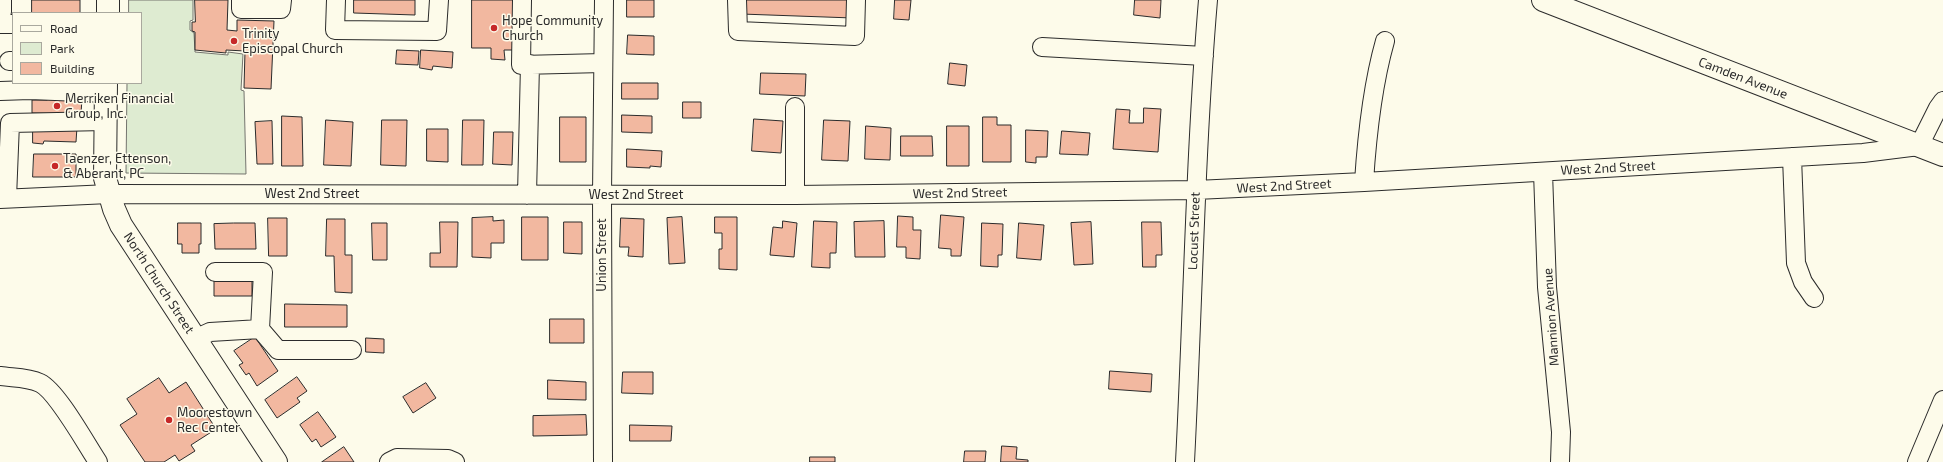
<!DOCTYPE html>
<style>
body{margin:0}
#map{position:relative;width:1943px;height:462px;overflow:hidden;background:#fdfbea;font-family:"Exo 2",sans-serif}
canvas{display:block}
.legend{position:absolute;left:12px;top:12px;width:130px;height:72px;box-sizing:border-box;background:#fdfbea;border:1px solid #a9a89e;margin:0;padding:5px 7px;list-style:none;font-size:12px;color:#2b2b2b}
.legend li{display:flex;align-items:center;gap:8px;height:20px}
.legend b{width:20px;border:1px solid #a9a89e}
</style>
<div id="map">
<canvas width="1943" height="462"></canvas>
<ul class="legend">
<li><b style="height:5px;background:#fdfbea"></b>Road</li>
<li><b style="height:11px;background:#deebd1"></b>Park</li>
<li><b style="height:11px;background:#f2b8a0"></b>Building</li>
</ul>
</div>
<script>
const c = document.querySelector('canvas').getContext('2d');
c.lineJoin = 'round';
function fill(path, color) { c.fillStyle = color; c.fill(path, 'evenodd'); }
function trace(path, color, width, dash) { c.strokeStyle = color; c.lineWidth = width; c.lineCap = dash ? 'butt' : 'round'; c.setLineDash(dash || []); c.stroke(path); }
function label(font, color, halo, rows, align = 'center') {
  c.font = font + ' "Exo 2",sans-serif'; c.lineWidth = 3; c.setLineDash([]); c.textBaseline = 'middle'; c.strokeStyle = halo; c.fillStyle = color; for (const [text, x, y, turn = 0] of rows) {
    c.save(); c.translate(x, y); c.rotate((+turn || 0) * Math.PI / 180); c.textAlign = isNaN(turn) ? turn : align; if (halo) c.strokeText(text, 0, 0); c.fillText(text, 0, 0); c.restore();
  }
}
const green = new Path2D(`
 M129 0H193V20L190 21V30L194 33 195 52 228 55V52L243 54 241 90 244 91 246 174 126 173 127 83H141V13H129Z`);
const building = new Path2D(`
 M32 0H80V13H32Z
 M195 0H228L227 30 237 31V20L274 21 271 89 244 88 245 51 226 50V53L195 50V32L192 31V22H195Z
 M354 0H415V15L354 13Z
 M472 0H517L516 50H504L505 60 491 59V48H472Z
 M627 0H654V17H627Z
 M741 0H853V18L741 14Z
 M895 0H911L909 20 894 19Z
 M1135 0H1161L1160 18 1134 15Z
 M628 35 654 36V55L627 54Z
 M397 50 419 51 418 65 396 64Z
 M421 50 453 52 452 68 433 66 432 70 420 68Z
 M950 63 967 65 965 86 948 84Z
 M761 73 806 74 805 96 760 94Z
 M622 83H658V99H622Z
 M47 96 82 98 81 114 32 113V100H47Z
 M683 102H701V118H683Z
 M1144 108 1161 109 1158 152 1113 149 1116 109 1130 110 1129 123H1143Z
 M622 115 652 116V133L622 132Z
 M282 116 302 117 303 166H282Z
 M560 117H586V162H560Z
 M983 117H997V125H1011V162H983Z
 M754 119 783 121 781 153 752 151Z
 M326 120 353 122 351 166 324 165Z
 M382 120H407L406 166 381 165Z
 M463 120H484L483 165H462Z
 M824 120 850 121 848 161 822 160Z
 M272 121 273 164H257L255 122Z
 M33 126 77 127 76 142 44 141 43 144 33 143Z
 M866 126 891 128 890 160 865 159Z
 M947 126H969V166H947Z
 M427 129H448V162L427 161Z
 M1026 130 1048 131 1047 157H1036V163L1026 162Z
 M1062 131 1090 133 1088 155 1060 154Z
 M494 132H513L512 165 493 164Z
 M901 136H932L933 156H901Z
 M627 149 662 151 661 167 650 166V168L627 167Z
 M34 154H76V177H33Z
 M941 215 964 217 961 256H951V249L939 248Z
 M898 216 913 217V230H921L920 259 906 258V247H897Z
 M493 217V221L504 220V243H491V258L472 257V218Z
 M522 217H548V260H522Z
 M682 217 685 263 669 264 667 218Z
 M715 217H737V270L719 269V249H722V233H715Z
 M268 218H287V256H269Z
 M621 218 644 219 643 257 628 256 629 247H620Z
 M327 219H345V255H352V293L335 292 334 256H326Z
 M783 221 797 223 794 257 770 255 773 227 782 228Z
 M814 221 837 222 836 253H830V268L812 267Z
 M884 221 885 257H855L854 222Z
 M440 222H458L457 267H430V253H440Z
 M564 222H582V254L564 253Z
 M1091 222 1093 264 1074 265 1071 223Z
 M1142 222H1161L1162 255H1156V267H1143Z
 M178 223H201V244H199V253H182V244H178Z
 M234 223H255L256 249H215L214 224Z
 M372 223H387V260H373Z
 M982 223 1003 224 1002 255H998V267L981 266Z
 M1019 223 1044 225 1041 260 1017 258Z
 M252 279V296H214V280Z
 M285 304 347 305V327H285Z
 M550 319H584V343H550Z
 M255 337 278 371 257 386 249 373 246 375 239 365 243 363 234 351Z
 M366 338 384 339V353L366 352Z
 M1110 371 1152 374 1151 392 1109 389Z
 M623 372H653V394L622 393Z
 M297 377 307 391 297 398 300 402 277 418 265 400Z
 M159 378 169 393 186 382 216 429 191 445 195 451 179 461 175 455 164 462H145L120 425 137 414 127 399Z
 M548 380 586 382V400L548 399Z
 M426 383 436 398 413 413 403 397Z
 M318 412 336 437 321 447 316 439 312 442 300 425Z
 M586 415 587 435 533 436V416Z
 M630 425 672 426 671 441H630Z
 M1002 446 1017 447 1016 459 1028 460V462H1001Z
 M344 447 354 462H322Z
 M965 451H986L985 462H964Z
 M810 457H835V462H810Z`);
const minor = new Path2D(`
 M241 0V9H281L282 0
 M336 0 335 30 437 31 439 0
 M522 0 521 65 603 63
 M737 0 738 31 855 36 856 0
 M2 12V0
 M0 24H13
 M1042 47 1204 56
 M9 61H13
 M0 91 30 90 106 93
 M1792 157 1796 263 1803 282 1814 298
 M1543 172 1547 287 1561 432 1560 462
 M1364 182C1367 135 1372 87 1385 41
 M527 195 530 64
 M795 195V107
 M7 198 10 123 105 121
 M0 199 109 194 795 195 1196 190 1364 182 1863 153 1919 146 1938 108 1943 101
 M215 272H263L260 329
 M195 339 210 332 260 329 278 350H352
 M0 376C13 378 27 377 40 383 57 391 86 444 98 462
 M389 462 397 458 448 459 455 462
 M603 462 602 195 604 0
 M1185 462C1193 308 1195 154 1208 0
 M1917 462 1943 400`);
const major = new Path2D(`
 M1543 0 1943 155
 M108 13V0
 M106 83 105 178 114 209 121 225 276 462`);
const markers = [
 [494,28,4,"#c62828"],
 [234,41,4,"#c62828"],
 [57,106,4,"#c62828"],
 [55,166,4,"#c62828"],
 [169,420,4,"#c62828"]
];
const poiNames = [
 ["Hope Community",502,21],
 ["Church",502,36],
 ["Trinity",242,34],
 ["Episcopal Church",242,49],
 ["Merriken Financial",65,99],
 ["Group, Inc.",65,114],
 ["Taenzer, Ettenson,",63,159],
 ["& Aberant, PC",63,174],
 ["Moorestown",177,413],
 ["Rec Center",177,428]
];
const streetNames = [
 ["Camden Avenue",1743,78,21],
 ["West 2nd Street",1608,168,-3],
 ["West 2nd Street",1284,186,-3],
 ["West 2nd Street",960,193,-1],
 ["West 2nd Street",312,194],
 ["West 2nd Street",636,195],
 ["Locust Street",1194,231,-88],
 ["Union Street",602,255,-90],
 ["North Church Street",159,283,57],
 ["Mannion Avenue",1551,317,-94]
];
fill(green, '#deebd1');
trace(green, '#74746e', 1);
fill(building, '#f2b8a0');
trace(building, '#2b2b2b', 1);
trace(minor, '#2b2b2b', 20);
trace(major, '#2b2b2b', 24);
trace(minor, '#fdfbea', 18);
trace(major, '#fdfbea', 22);
for (const [x, y, r, color] of markers) { const dot = new Path2D(); dot.arc(x, y, r, 0, 2 * Math.PI); c.fillStyle = color; c.fill(dot); trace(dot, '#fdfbea', 1.5); }
label('13px', '#2b2b2b', '#fdfbea', poiNames, 'left');
label('13px', '#2b2b2b', '#fdfbea', streetNames);
</script>
